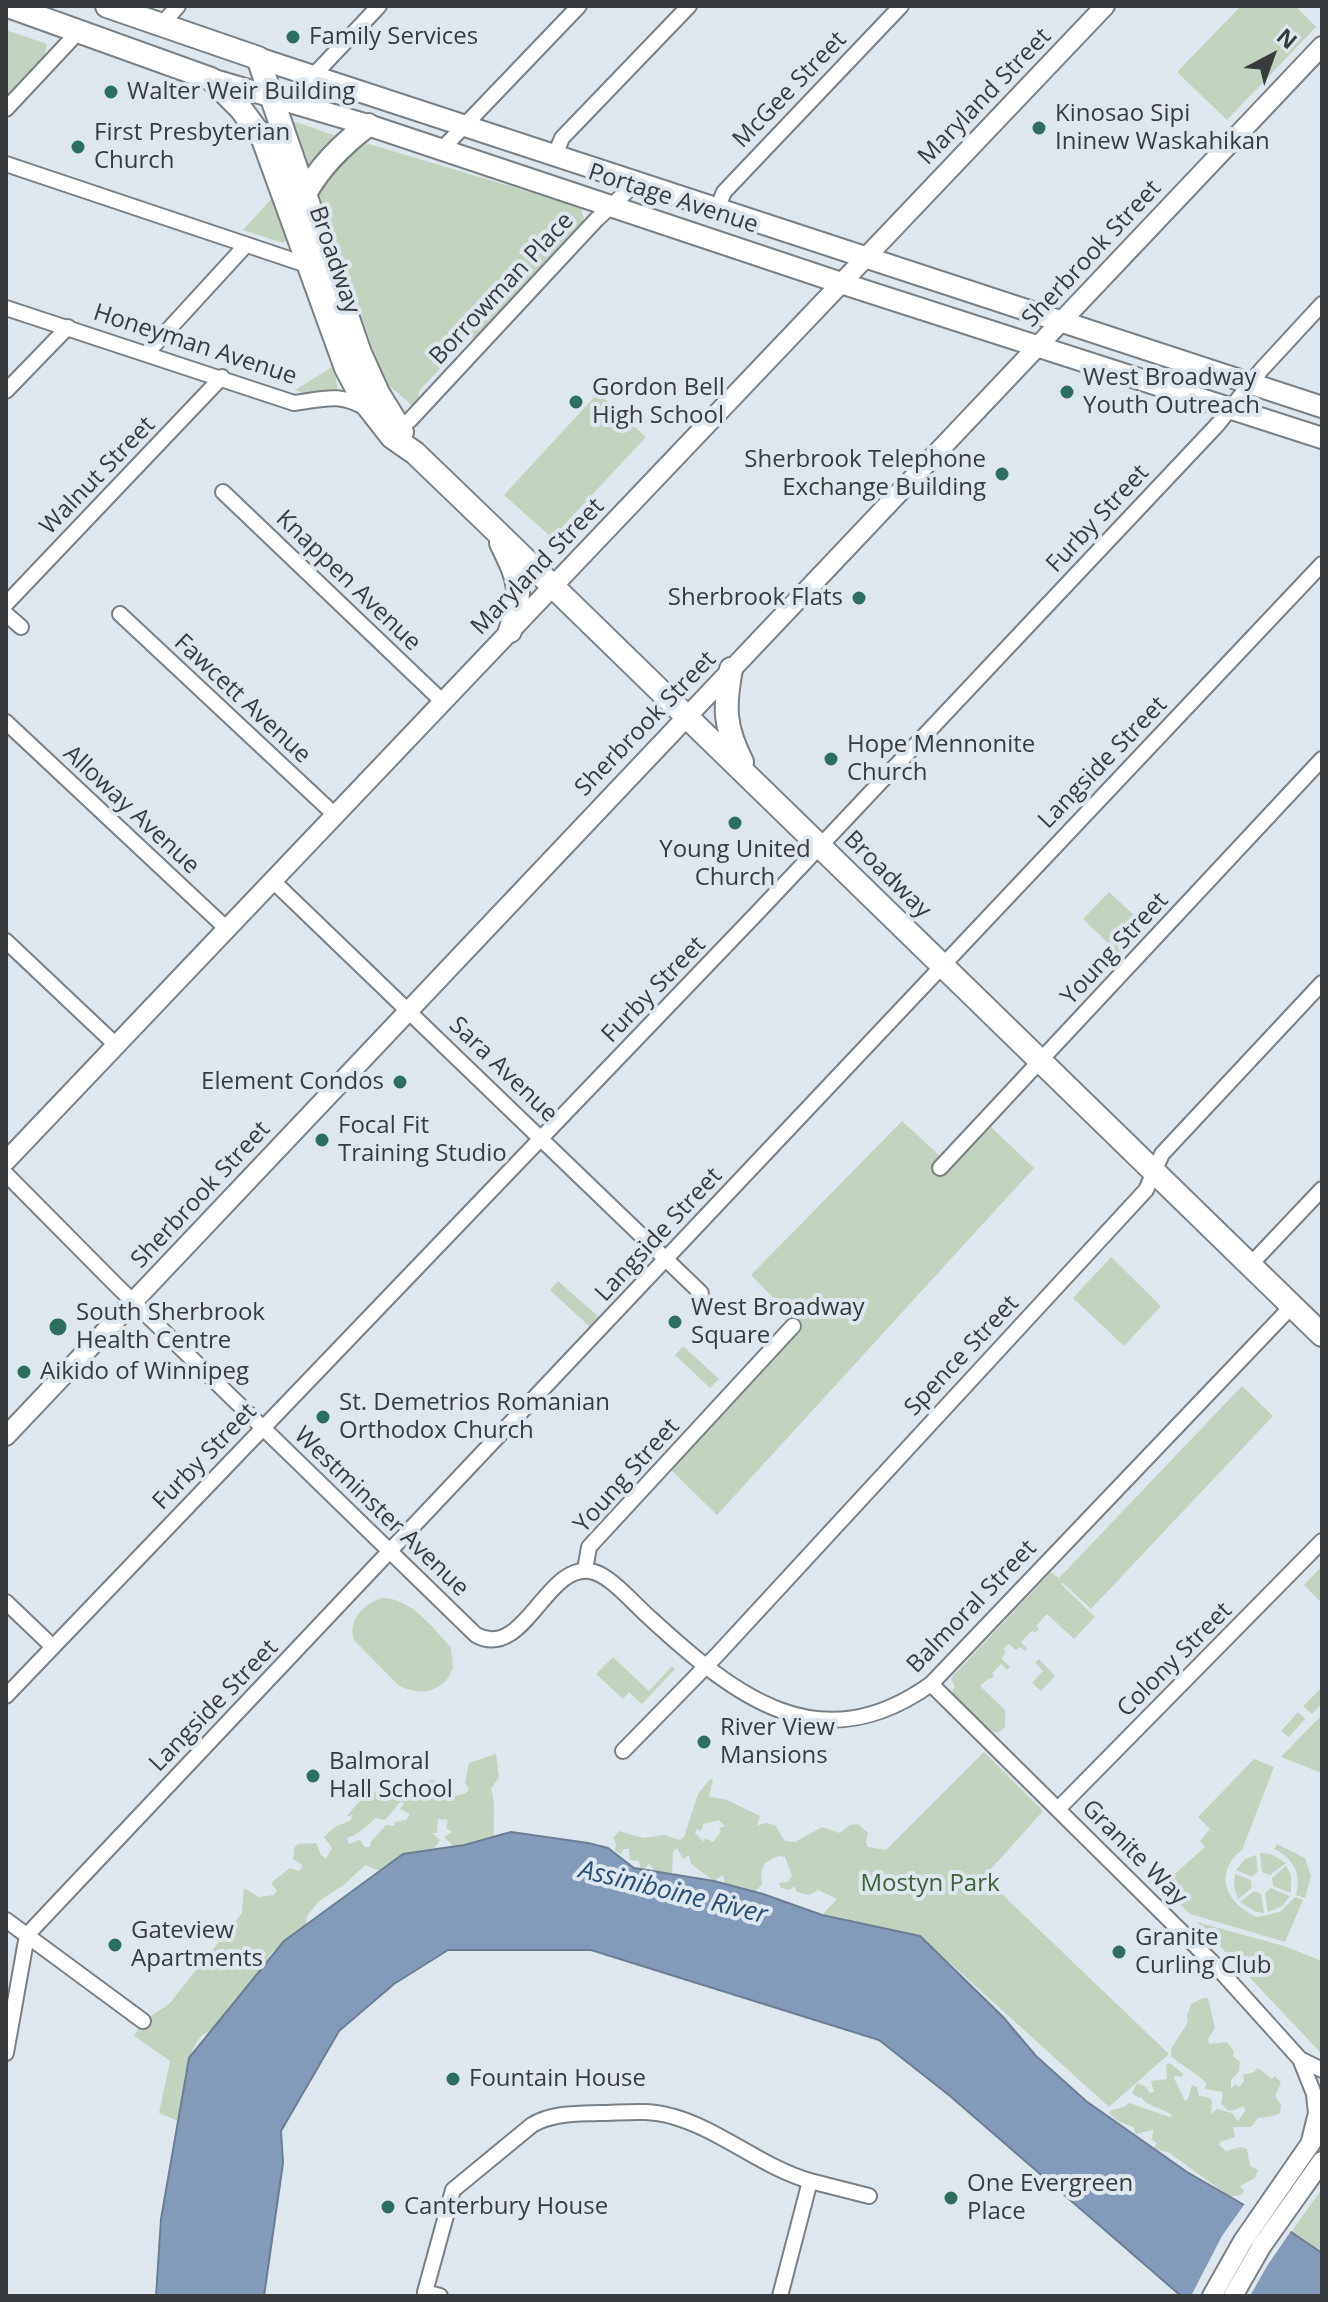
<!DOCTYPE html>
<style>
body{margin:0}
#map{position:relative;width:1328px;height:2302px;overflow:hidden;background:#dfe7ee;font-family:"Open Sans",sans-serif}
canvas{display:block}
.frame{position:absolute;inset:0;border:8px solid #393c3f;pointer-events:none}
.north{position:absolute;left:1232px;top:16px;width:80px;height:80px;-webkit-text-stroke:6px #dfe7ee;paint-order:stroke;rotate:41deg;font-size:22px;font-weight:700;line-height:32px;text-align:center;color:#393c3f}
.north::after{content:'';display:block;margin:auto;width:28px;height:36px;background:#393c3f;clip-path:polygon(50% 0,100% 100%,50% 72%,0 100%)}
</style>
<div id="map">
<canvas width="1328" height="2302"></canvas>
<div class="frame"></div>
<div class="north">N</div>
</div>
<script>
const c = document.querySelector('canvas').getContext('2d');
c.lineJoin = 'round';
function fill(path, color) { c.fillStyle = color; c.fill(path, 'evenodd'); }
function trace(path, color, width, dash) { c.strokeStyle = color; c.lineWidth = width; c.lineCap = dash ? 'butt' : 'round'; c.setLineDash(dash || []); c.stroke(path); }
function label(font, color, halo, rows, align = 'center') {
  c.font = font + ' "Open Sans",sans-serif'; c.lineWidth = 8; c.setLineDash([]); c.textBaseline = 'middle'; c.strokeStyle = halo; c.fillStyle = color; for (const [text, x, y, turn = 0] of rows) {
    c.save(); c.translate(x, y); c.rotate((+turn || 0) * Math.PI / 180); c.textAlign = isNaN(turn) ? turn : align; if (halo) c.strokeText(text, 0, 0); c.fillText(text, 0, 0); c.restore();
  }
}
const green = new Path2D(`
 M1241 6H1295L1316 27 1227 120 1177 72Z
 M6 30 47 44 44 58 6 97Z
 M293 121 339 137 311 177Z
 M359 141 580 207 585 221 541 279 479 336 467 340 419 391 418 400 413 406 387 384 377 361 316 186Z
 M274 196 288 238 283 243 243 230Z
 M334 366 339 397 312 396 295 390Z
 M598 393 646 437 552 538 504 495Z
 M1109 892 1147 927 1118 958 1106 947 1107 942 1083 919Z
 M902 1121 952 1167 990 1126 1034 1168 717 1515 667 1466 801 1327 751 1275Z
 M1111 1257 1161 1306 1124 1346 1073 1298Z
 M558 1281 599 1317 590 1327 550 1290Z
 M683 1346 719 1379 710 1388 675 1355Z
 M1242 1386 1273 1416 1091 1609 1063 1583 1061 1584 1095 1617 1074 1639 1047 1614 1036 1626 1039 1629 1035 1633 1032 1631 1021 1642 1028 1649 1025 1651 1020 1647 1016 1650 1009 1644 1003 1649 1006 1652 1001 1658 1010 1667 1007 1670 1001 1664 992 1673 994 1676 991 1679 989 1678 980 1686 1005 1710V1727L998 1733 991 1731 951 1693 955 1687 951 1679 954 1675 1051 1572 1059 1578Z
 M1322 1566V1603L1304 1585Z
 M382 1598C410 1598 433 1627 451 1648L453 1668C444 1693 419 1697 398 1685L354 1640C348 1620 363 1604 382 1598Z
 M613 1657 649 1691 672 1666 675 1669 642 1704 629 1692 623 1699 596 1674Z
 M1039 1659 1055 1676 1041 1691 1032 1683 1043 1671 1035 1663Z
 M1322 1687V1704L1312 1714 1303 1706Z
 M1298 1712 1305 1719 1289 1737 1281 1731Z
 M1322 1715V1773L1281 1757Z
 M984 1752 1043 1811 984 1877 1169 2054 1109 2107 949 1962 946 1963 920 1936 822 1915 837 1899 818 1890 809 1895 797 1892 794 1886 790 1890 781 1888 779 1883 788 1882 792 1876 785 1857 778 1856 765 1863 761 1873 762 1884 755 1892 725 1885 723 1875 714 1881 691 1864 689 1855 683 1859 677 1848 673 1851 672 1874H656L649 1863 644 1871 641 1870 639 1861 630 1860 629 1849H624L620 1854 615 1851 616 1844 613 1838 619 1831 643 1838 664 1835 680 1840 684 1837 698 1794 710 1779 713 1780 709 1797 725 1799 756 1814 760 1816 757 1826 765 1823 775 1825 785 1841 795 1842 822 1827 840 1833 850 1825 858 1824 868 1833 866 1842 868 1847 886 1850ZM719 1820 725 1826 719 1828 721 1832 713 1842 705 1838 704 1842 695 1833 697 1829 700 1831 703 1828V1824Z
 M496 1754 499 1777 491 1789C496 1807 493 1818 494 1836L453 1846 444 1837 452 1832 446 1828 448 1820 438 1819 437 1833H432L440 1840 433 1850 403 1854 380 1871 365 1865 345 1884 319 1901 307 1916 305 1926 270 1954 263 1967 211 2031C185 2037 182 2098 178 2121L159 2113 170 2061 134 2036 143 2021 169 2004 242 1913 244 1888 259 1897 274 1895 277 1891 271 1883 290 1868 299 1871 301 1869 302 1865 293 1859 294 1848 298 1844 316 1843 321 1855 326 1859 332 1848 324 1837 335 1827 351 1820 352 1815 346 1817 366 1793 385 1790 394 1783 400 1784 405 1790C414 1786 428 1776 438 1781 443 1783 446 1793 450 1797L466 1793 469 1789 465 1783 469 1763ZM400 1802 404 1803 400 1809 410 1814 406 1820 395 1822 394 1826 386 1825 371 1842 370 1847H365L360 1840 349 1844 347 1838C357 1835 368 1826 375 1818L385 1820Z
 M1254 1759 1274 1767 1242 1850C1212 1874 1227 1904 1257 1917L1280 1912 1295 1897 1303 1900 1285 1942 1190 1914 1161 1886 1205 1847 1200 1841 1210 1829 1198 1817Z
 M1277 1844 1305 1858 1311 1876 1305 1898 1296 1895C1302 1874 1293 1858 1274 1849Z
 M1260 1853 1271 1854 1286 1863 1270 1875 1262 1872Z
 M1256 1855 1258 1872 1252 1877 1236 1870 1245 1859Z
 M1286 1866 1291 1875V1893L1273 1886 1272 1878Z
 M1235 1874 1251 1880 1252 1888 1238 1899 1234 1887Z
 M1271 1888 1290 1896 1282 1906 1268 1912 1265 1893Z
 M1254 1891 1261 1894 1264 1913 1256 1912 1240 1902Z
 M1197 1922 1284 1946 1322 1961V2054Z
 M1203 1998H1208L1215 2028 1208 2039 1209 2044 1227 2042 1234 2051 1233 2056 1240 2062 1239 2072 1231 2080V2089L1235 2084 1239 2087 1244 2081 1243 2075 1254 2072 1258 2068 1272 2079 1275 2076 1281 2082 1275 2096 1281 2105 1280 2113 1274 2116 1258 2118 1251 2127H1233L1235 2137 1220 2142 1219 2145 1226 2151 1241 2147 1247 2149 1250 2166 1258 2170 1255 2178 1240 2186 1244 2191 1241 2195 1230 2197 1168 2152 1153 2149 1157 2143 1152 2140 1153 2130 1136 2134 1133 2127 1118 2121 1109 2113 1111 2110 1124 2107 1129 2103 1170 2117 1172 2115C1162 2108 1148 2107 1141 2097L1139 2098 1132 2093 1137 2083 1146 2087 1150 2093 1154 2092 1151 2081 1167 2079 1166 2065 1170 2063 1183 2074 1182 2077 1174 2076V2078L1185 2101 1188 2099 1192 2085 1197 2087 1199 2096 1208 2097 1212 2101 1211 2114 1217 2109 1232 2113 1238 2121 1245 2111 1244 2106 1232 2111 1227 2110 1221 2103 1223 2092 1205 2089 1206 2083C1198 2073 1181 2066 1171 2056V2049L1188 2022 1187 2016 1191 2004Z
 M1322 2189V2253L1291 2232Z`);
const water = new Path2D(`
 M511 1832 588 1843 608 1848 634 1868 714 1881 763 1894 822 1915 920 1936 1003 2017 1036 2056 1086 2101 1187 2172 1291 2232 1322 2253V2296H1181L950 2096 879 2040 591 1950H448L394 1984 339 2031 281 2131 283 2163 264 2296H156L161 2219 189 2058 284 1941 403 1854 464 1845Z`);
const pier = new Path2D(`
 M1246 2202 1293 2228 1267 2266 1250 2296H1191L1222 2236Z`);
const minor = new Path2D(`
 M162 24 178 6
 M313 76 379 6
 M6 109 80 30
 M442 149 579 6
 M555 155 562 138 689 6
 M6 164 307 265
 M717 209 724 192 901 6
 M6 308 294 403C324 399 340 392 367 409
 M147 353 246 245
 M6 391 68 327
 M400 427 410 420 596 220 637 182
 M223 492 443 702
 M6 604 222 377
 M6 614 21 627
 M120 614 335 815
 M6 722 227 929
 M273 881 701 1293
 M6 941 116 1045
 M940 1168 1322 759
 M6 1174 117 1286 476 1635C525 1662 547 1558 594 1572 612 1577 636 1606 650 1618 735 1696 819 1764 931 1684L1292 1306
 M1251 1264 1322 1189
 M585 1570 589 1547 793 1326
 M6 1602 53 1647
 M931 1684 1217 1967 1300 2059 1314 2094 1316 2113 1309 2141
 M6 1696 759 911 1218 424 1262 369 1322 304
 M623 1751 717 1655 1146 1190 1162 1154 1322 983
 M1058 1809 1322 1541
 M6 1920 143 2021
 M6 2053 27 1935 1322 564
 M1300 2059 1322 2070
 M810 2181 869 2196
 M440 2296 425 2292 453 2190 532 2125C552 2113 575 2114 598 2113 622 2113 648 2109 671 2116 720 2129 761 2167 810 2181L780 2296`);
const secondary = new Path2D(`
 M6 1161 1105 6
 M6 1436 1322 46
 M1212 2296 1243 2241 1322 2127
 M1233 2296 1261 2247 1322 2161`);
const primary = new Path2D(`
 M258 58 1322 407
 M211 79 368 125 841 283 1322 438`);
const trunk = new Path2D(`
 M8 6 211 79 241 109 263 139 346 368 363 400 392 437 415 453 496 531 1322 1335
 M107 6 258 58 360 353 378 393 402 432
 M305 194C319 168 344 143 368 125
 M501 543C519 580 524 591 510 631
 M731 669C724 707 724 727 742 762`);
const markers = [
 [293,37,8,"#2c6f5f"],
 [111,92,8,"#2c6f5f"],
 [1039,128,8,"#2c6f5f"],
 [78,147,8,"#2c6f5f"],
 [1067,392,8,"#2c6f5f"],
 [576,402,8,"#2c6f5f"],
 [1002,474,8,"#2c6f5f"],
 [859,598,8,"#2c6f5f"],
 [831,759,8,"#2c6f5f"],
 [735,823,8,"#2c6f5f"],
 [400,1082,8,"#2c6f5f"],
 [322,1140,8,"#2c6f5f"],
 [675,1322,8,"#2c6f5f"],
 [58,1327,10,"#2c6f5f"],
 [24,1372,8,"#2c6f5f"],
 [323,1417,8,"#2c6f5f"],
 [704,1742,8,"#2c6f5f"],
 [313,1776,8,"#2c6f5f"],
 [115,1945,8,"#2c6f5f"],
 [1119,1952,8,"#2c6f5f"],
 [453,2079,8,"#2c6f5f"],
 [951,2198,8,"#2c6f5f"],
 [388,2207,8,"#2c6f5f"]
];
const poiNames = [
 ["Family Services",309,37],
 ["Walter Weir Building",127,92],
 ["Kinosao Sipi",1055,114],
 ["Ininew Waskahikan",1055,142],
 ["First Presbyterian",94,133],
 ["Church",94,161],
 ["West Broadway",1083,378],
 ["Youth Outreach",1083,406],
 ["Gordon Bell",592,388],
 ["High School",592,416],
 ["Sherbrook Telephone",986,460,"right"],
 ["Exchange Building",986,488,"right"],
 ["Sherbrook Flats",843,598,"right"],
 ["Hope Mennonite",847,745],
 ["Church",847,773],
 ["Young United",735,850,"center"],
 ["Church",735,878,"center"],
 ["Element Condos",384,1082,"right"],
 ["Focal Fit",338,1126],
 ["Training Studio",338,1154],
 ["West Broadway",691,1308],
 ["Square",691,1336],
 ["South Sherbrook",76,1313],
 ["Health Centre",76,1341],
 ["Aikido of Winnipeg",40,1372],
 ["St. Demetrios Romanian",339,1403],
 ["Orthodox Church",339,1431],
 ["River View",720,1728],
 ["Mansions",720,1756],
 ["Balmoral",329,1762],
 ["Hall School",329,1790],
 ["Gateview",131,1931],
 ["Apartments",131,1959],
 ["Granite",1135,1938],
 ["Curling Club",1135,1966],
 ["Fountain House",469,2079],
 ["One Evergreen",967,2184],
 ["Place",967,2212],
 ["Canterbury House",404,2207]
];
const streetNames = [
 ["McGee Street",790,90,-46],
 ["Maryland Street",985,97,-46],
 ["Portage Avenue",673,199,18],
 ["Sherbrook Street",1092,254,-47],
 ["Broadway",334,260,71],
 ["Borrowman Place",502,289,-47],
 ["Honeyman Avenue",195,345,18],
 ["Walnut Street",98,476,-46],
 ["Furby Street",1098,519,-47],
 ["Maryland Street",538,567,-46],
 ["Knappen Avenue",348,581,44],
 ["Fawcett Avenue",242,699,43],
 ["Sherbrook Street",646,724,-46],
 ["Langside Street",1103,763,-46],
 ["Alloway Avenue",131,810,43],
 ["Broadway",887,875,45],
 ["Young Street",1115,949,-47],
 ["Furby Street",654,990,-46],
 ["Sara Avenue",503,1070,44],
 ["Sherbrook Street",201,1195,-47],
 ["Langside Street",659,1235,-47],
 ["Spence Street",962,1356,-47],
 ["Furby Street",205,1457,-46],
 ["Young Street",627,1476,-48],
 ["Westminster Avenue",381,1512,44],
 ["Balmoral Street",972,1607,-46],
 ["Colony Street",1175,1660,-45],
 ["Langside Street",214,1706,-46],
 ["Granite Way",1134,1853,45]
];
const parkNames = [
 ["Mostyn Park",930,1884]
];
const waterNames = [
 ["Assiniboine River",673,1893,14]
];
fill(green, '#c2d4bf');
fill(water, '#839bb8');
trace(water, '#6d7e94', 2);
fill(pier, '#dfe7ee');
trace(minor, '#798086', 18);
trace(secondary, '#798086', 22);
trace(primary, '#798086', 24);
trace(trunk, '#798086', 26);
trace(minor, '#fff', 14);
trace(secondary, '#fff', 18);
trace(primary, '#fff', 20);
trace(trunk, '#fff', 22);
for (const [x, y, r, color] of markers) { const dot = new Path2D(); dot.arc(x, y, r, 0, 2 * Math.PI); c.fillStyle = color; c.fill(dot); trace(dot, '#dfe7ee', 3); }
label('24px', '#393c3f', '#dfe7ee', poiNames, 'left');
label('24px', '#393c3f', '#dfe7ee', streetNames);
label('24px', '#3c6338', '#dfe7ee', parkNames);
label('italic 26px', '#294e77', '#dfe7ee', waterNames);
</script>
